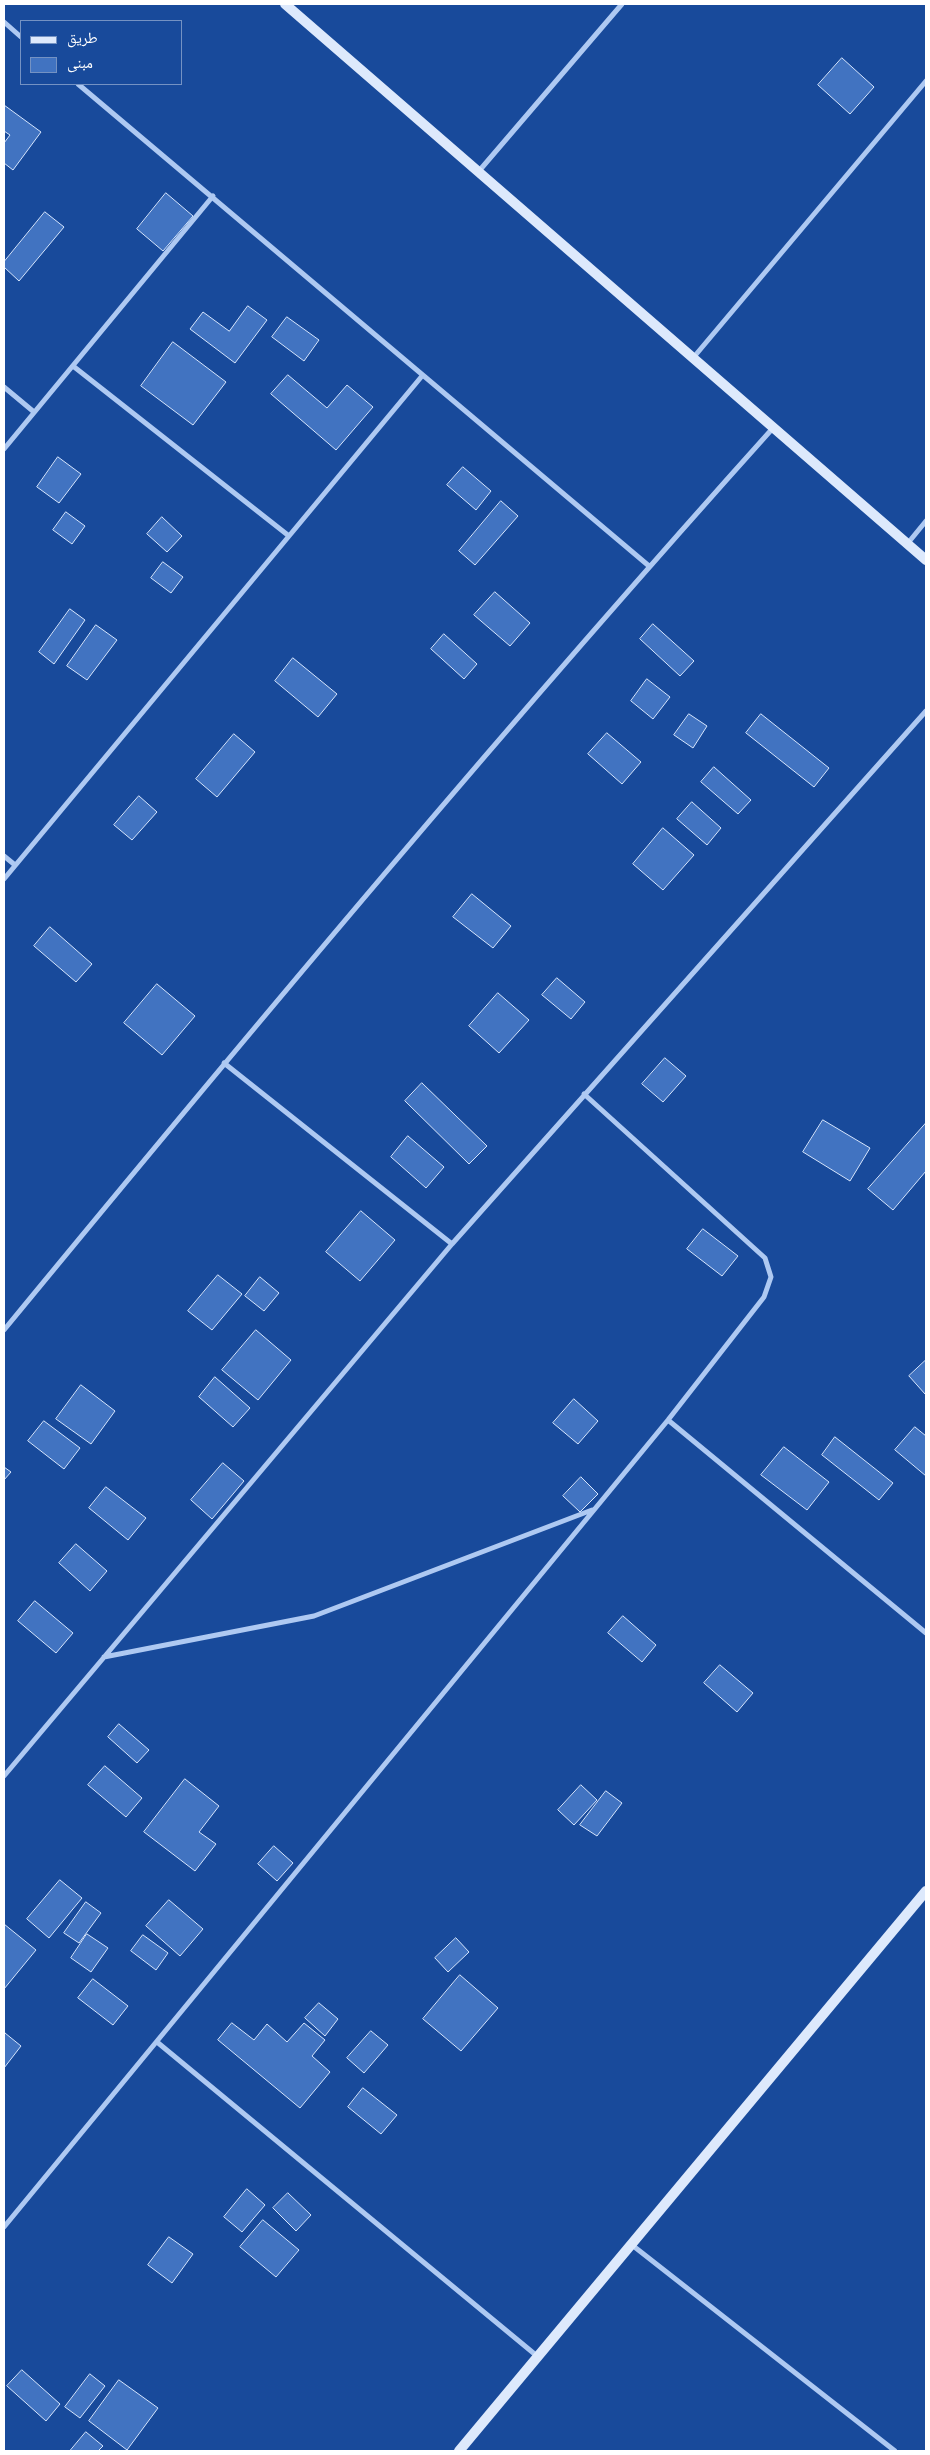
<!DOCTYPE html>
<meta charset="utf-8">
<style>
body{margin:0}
#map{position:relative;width:930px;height:2455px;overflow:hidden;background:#184a9b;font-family:"Roboto Condensed","Noto Naskh Arabic",sans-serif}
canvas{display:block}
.frame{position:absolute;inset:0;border:5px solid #fff;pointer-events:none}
.legend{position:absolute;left:20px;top:20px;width:162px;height:65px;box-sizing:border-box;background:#184a9b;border:1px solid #7492c3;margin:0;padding:6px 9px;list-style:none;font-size:15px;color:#fff}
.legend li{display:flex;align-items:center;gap:10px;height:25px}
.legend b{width:25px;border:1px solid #7492c3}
</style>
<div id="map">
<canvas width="930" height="2455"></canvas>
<div class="frame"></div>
<ul class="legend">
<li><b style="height:6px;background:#dde9fc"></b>طريق</li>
<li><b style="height:14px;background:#4173c1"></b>مبنى</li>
</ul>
</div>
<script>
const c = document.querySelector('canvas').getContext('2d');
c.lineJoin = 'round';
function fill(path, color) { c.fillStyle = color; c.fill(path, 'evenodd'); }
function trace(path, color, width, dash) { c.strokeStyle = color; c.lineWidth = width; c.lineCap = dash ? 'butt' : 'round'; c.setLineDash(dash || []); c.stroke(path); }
const building = new Path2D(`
 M842 58 874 87 850 114 818 85Z
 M4 105 41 132 13 170 4 163V143L10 135 4 131Z
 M166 193 193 216 163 251 137 229Z
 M45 212 64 227 19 281 4 267V262Z
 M248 306 267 320 235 363 190 329 203 312 229 331Z
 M287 317 319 340 304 361 272 337Z
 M173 342 226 382 193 425 141 386Z
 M288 375 327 408 347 385 373 407 336 450 271 394Z
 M58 457 81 474 59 503 37 487Z
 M463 467 491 491 476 510 447 485Z
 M501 501 518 516 475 565 459 551Z
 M66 512 85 526 72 544 53 530Z
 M162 517 182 536 167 552 147 534Z
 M163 562 183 577 171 593 151 578Z
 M495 592 530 623 510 646 474 615Z
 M70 609 85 620 54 664 39 652Z
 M653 624 694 661 680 676 640 639Z
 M96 625 117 640 87 680 67 666Z
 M444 634 477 664 464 679 431 649Z
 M293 658 337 694 318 717 275 681Z
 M647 679 670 697 653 719 631 701Z
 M689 714 707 726 693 748 674 735Z
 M761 714 829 768 814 787 746 733Z
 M607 733 641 762 622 784 588 754Z
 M234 734 255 752 217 797 196 779Z
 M714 767 751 800 738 814 701 782Z
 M139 796 157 812 132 840 114 825Z
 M692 802 721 828 707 845 677 819Z
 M663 828 694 855 663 890 633 864Z
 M472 894 511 926 493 948 453 917Z
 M50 927 92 964 76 982 34 946Z
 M557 978 585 1002 571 1019 542 995Z
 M157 984 195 1016 162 1055 124 1023Z
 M498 993 529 1020 499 1053 469 1026Z
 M665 1058 686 1076 663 1102 642 1084Z
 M422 1083 487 1146 469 1164 405 1101Z
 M823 1120 870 1148 850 1181 803 1152Z
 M926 1123V1171L893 1210 868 1189Z
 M408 1136 444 1167 426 1188 391 1157Z
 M361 1211 395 1240 360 1281 326 1252Z
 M703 1229 738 1256 722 1276 687 1249Z
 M218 1275 242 1294 212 1330 188 1311Z
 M260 1277 279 1293 264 1311 245 1296Z
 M256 1330 291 1360 258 1400 222 1370Z
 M926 1360V1392L925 1394 909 1376Z
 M215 1377 250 1408 233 1427 199 1397Z
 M81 1385 115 1411 91 1444 56 1419Z
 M574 1399 598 1421 578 1444 553 1423Z
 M44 1421 80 1448 64 1469 28 1441Z
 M915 1427 926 1436V1476L895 1450Z
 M835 1437 893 1483 879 1500 822 1455Z
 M784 1447 829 1482 807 1510 761 1475Z
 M223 1463 244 1481 212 1519 191 1500Z
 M4 1467 11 1472 4 1480Z
 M581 1477 598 1494 580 1512 563 1496Z
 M106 1487 146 1518 128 1540 89 1508Z
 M76 1544 107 1571 90 1591 59 1563Z
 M35 1601 73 1633 56 1653 18 1621Z
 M623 1616 656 1645 642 1662 608 1633Z
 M720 1665 753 1693 737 1712 704 1683Z
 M119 1724 149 1750 137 1763 108 1737Z
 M105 1766 142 1798 126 1817 88 1785Z
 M185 1779 219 1806 199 1832 216 1844 195 1871 144 1832Z
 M581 1785 597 1800 574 1825 558 1810Z
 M606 1791 622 1803 597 1836 580 1825Z
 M274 1846 293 1863 277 1881 258 1864Z
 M60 1880 82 1898 49 1938 27 1919Z
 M169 1900 203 1929 180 1956 146 1926Z
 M86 1902 101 1913 79 1943 64 1933Z
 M4 1924 36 1950 4 1989Z
 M87 1934 108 1948 91 1972 71 1958Z
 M143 1935 168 1953 156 1970 131 1951Z
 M456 1938 469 1952 448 1972 435 1958Z
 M460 1975 498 2008 461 2051 423 2019Z
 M93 1979 128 2006 113 2025 78 1998Z
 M319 2003 338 2019 325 2036 305 2018Z
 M232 2023 254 2040 267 2024 287 2042 304 2023 325 2040 312 2056 330 2072 300 2108 218 2040Z
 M371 2031 388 2045 364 2073 347 2058Z
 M5 2033 21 2046 4 2068V2034Z
 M363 2088 397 2115 381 2134 348 2107Z
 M247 2189 265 2205 242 2232 224 2217Z
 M288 2193 311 2215 296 2231 273 2208Z
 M263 2220 299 2250 276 2277 240 2247Z
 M169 2237 193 2254 172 2283 148 2265Z
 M22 2370 60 2404 46 2421 7 2386Z
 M90 2374 105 2386 80 2418 65 2407Z
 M119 2380 158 2408 127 2450 89 2421Z
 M86 2432 103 2446 98 2451H70Z`);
const street = new Path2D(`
 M4 22 21 37
 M78 84 649 566
 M479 171 622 4
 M693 358 926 81
 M73 366 289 536
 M4 387 34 412
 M4 449 213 196
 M908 543 926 521
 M4 856 15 865
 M4 879 422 376
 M224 1063 452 1244
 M4 1330C255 1025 509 722 773 428
 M668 1420 926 1633
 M104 1657 314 1616 592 1510
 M4 1776 452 1244 926 711
 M157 2042 537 2356
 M4 2227 668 1420 764 1297 771 1277 765 1258 584 1094
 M632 2245 895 2451`);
const secondary = new Path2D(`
 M285 4 926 560
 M459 2451 926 1891`);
fill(building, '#4173c1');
trace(building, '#d6e5fc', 1);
trace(street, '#aec9f2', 5);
trace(secondary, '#dde9fc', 10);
</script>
